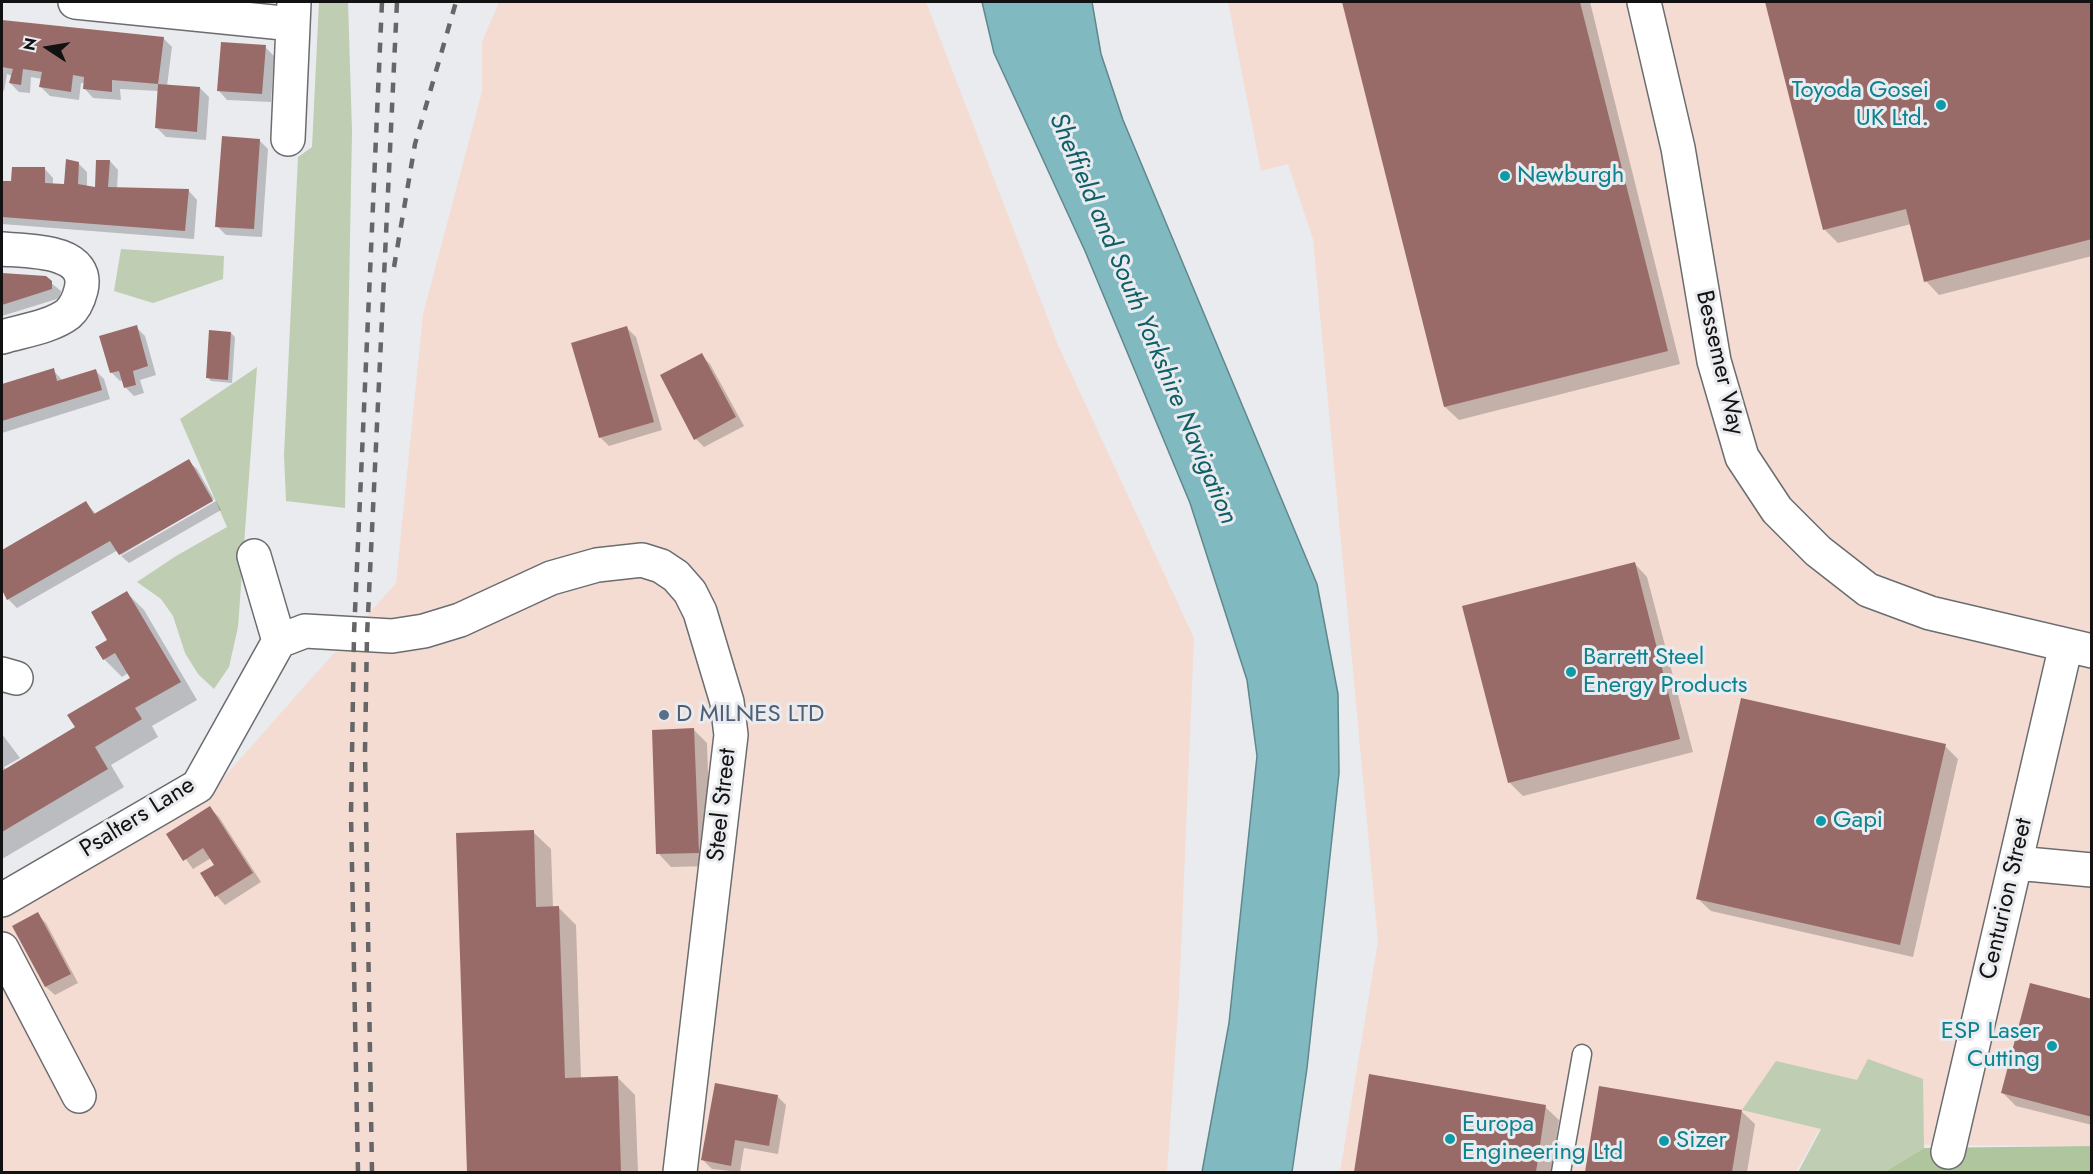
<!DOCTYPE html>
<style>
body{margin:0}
#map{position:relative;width:2093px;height:1174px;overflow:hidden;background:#eaebef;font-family:Jost,sans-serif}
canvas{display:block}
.frame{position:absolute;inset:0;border:3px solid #121213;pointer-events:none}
.north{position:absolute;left:18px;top:18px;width:60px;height:60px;-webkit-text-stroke:4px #eaebef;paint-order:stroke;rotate:282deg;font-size:16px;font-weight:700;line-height:24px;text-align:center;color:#121213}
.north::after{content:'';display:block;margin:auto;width:21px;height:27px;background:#121213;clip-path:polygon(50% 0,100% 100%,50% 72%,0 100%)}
</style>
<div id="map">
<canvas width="2093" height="1174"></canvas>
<div class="frame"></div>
<div class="north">N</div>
</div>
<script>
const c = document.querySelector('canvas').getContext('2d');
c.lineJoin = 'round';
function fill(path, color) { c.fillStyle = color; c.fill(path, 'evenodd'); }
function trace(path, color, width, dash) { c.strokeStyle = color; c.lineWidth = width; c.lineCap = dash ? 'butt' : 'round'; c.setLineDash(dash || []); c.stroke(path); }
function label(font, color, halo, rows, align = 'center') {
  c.font = font + ' Jost,sans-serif'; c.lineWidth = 6; c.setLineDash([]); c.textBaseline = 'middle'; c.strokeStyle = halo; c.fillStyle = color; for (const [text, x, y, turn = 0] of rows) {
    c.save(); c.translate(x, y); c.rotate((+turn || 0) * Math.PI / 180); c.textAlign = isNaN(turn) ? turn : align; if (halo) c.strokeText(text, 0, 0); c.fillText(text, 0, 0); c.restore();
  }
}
const industrial = new Path2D(`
 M499 2H926L1058 345 1194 638 1179 997 1167 1172H2V910L217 785 396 583 423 314 482 92V42Z
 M1228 2H2091V1146L1929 1145 1819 1130 1796 1172H1340L1378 941 1313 239 1288 164 1261 171Z`);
const green = new Path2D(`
 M319 2H348L352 131 345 508 286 501 284 455 298 157 312 147Z
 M121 249 224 256 223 279 153 303 114 291Z
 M257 367 238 627 229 667 214 689 198 674 185 653 173 616 161 599 137 582 176 556 227 527 180 419Z
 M1868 1059 1923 1079 1924 1148 1884 1172H1798L1821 1129 1742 1110 1776 1061 1857 1080Z`);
const forest = new Path2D(`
 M2091 1146V1172H1884L1924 1148Z`);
const water = new Path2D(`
 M982 2H1092L1101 54 1123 120 1317 584 1338 694 1339 773 1307 1068 1292 1172H1202L1229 1023 1257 756 1247 680 1190 503 1085 251 994 53Z`);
const shadow = new Path2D(`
 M1344 2H1590L1680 364 1459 420 1445 407Z
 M1767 2H2092V256L1939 295 1926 281 1911 224 1838 243 1824 229Z
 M2 22 163 38 172 47 167 86 200 88 209 97 206 140 166 137 157 128 159 91 120 89 121 100 93 98 85 89V83H81L79 100 50 96 41 87 42 79 31 77 30 93 19 92 10 83 12 76 7 74 4 91 2 90Z
 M265 47 274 56 271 102 227 100 219 91Z
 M259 140 268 149 262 237 226 235 217 226Z
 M110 161 118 170 117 189 189 191 197 200 194 239 2 224V182L12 183 45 169 53 178V185H66L78 163 87 172V187L96 188Z
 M2 274 45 278 61 291 60 298 2 316Z
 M136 327 145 336 156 375 140 380 144 393 134 396 125 387 123 380 120 381 111 372Z
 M627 328 636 337 662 430 609 446 600 437Z
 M231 333 235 337 232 383 211 381 207 377Z
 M701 355 710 364 744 426 704 447 696 439Z
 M53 370 63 381 95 370 104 379 110 399 2 433V386Z
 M188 461 197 469 214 499 121 555 118 550 17 608 8 599 2 587V552L86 503 96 514Z
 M216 501 221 510 129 563 121 556Z
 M1634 563 1647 577 1693 752 1523 796 1509 782Z
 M127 593 144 610 197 700 152 726 158 737 111 765 124 787 2 859V734L20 758 4 767 6 770 77 728 132 679 128 673 122 677 104 659 97 647 109 640Z
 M694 730 707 743 711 866 671 867 658 853Z
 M1945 746 1958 759 1913 957 1711 911 1697 898Z
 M210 808 219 817 261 882 225 905 217 896 216 865 211 858 193 869 168 834Z
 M533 832 551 849 553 908H559L576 925 581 1079 618 1078 635 1095 638 1172H469L458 834Z
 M37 914 46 923 78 983 55 995 46 987Z
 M2092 1000V1125L2016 1106 2003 1093Z
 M1370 1076 1545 1107 1559 1120 1551 1172H1355Z
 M1601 1088 1741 1111 1755 1124 1747 1172H1587Z
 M777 1096 786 1105 778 1154 744 1148 740 1172 712 1169 703 1160Z`);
const building = new Path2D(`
 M1342 2H1580L1668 351 1444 407Z
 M1765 2H2092V239L1924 282 1906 209 1823 230Z
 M2 20 164 37 158 84 112 80V92L83 89 84 77 73 75 71 92 39 87 42 72 23 69 21 85 9 83 13 69 2 67Z
 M221 42 266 45 262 94 217 91Z
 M158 84 200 87 197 132 155 128Z
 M222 136 260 139 254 229 215 227Z
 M66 159 79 162 78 184 95 187 96 160H110L108 187 189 189 185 231 2 217V181H11L12 167H45V183L64 184Z
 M2 273 46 276 52 281V289L2 305Z
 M137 325 148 366 133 371 136 385 124 388 119 371 110 373 99 336Z
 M627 326 654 422 599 438 571 343Z
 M209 330 231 332 228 380 206 378Z
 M702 353 736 417 694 440 660 375Z
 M54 368 57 381 96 369 102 390 2 421V384Z
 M189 459 213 501 119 555 110 541 7 600 2 590V550L86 501 94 514Z
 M1635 562 1680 739 1508 783 1462 606Z
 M127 591 181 682 135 708 142 719 95 747 108 769 2 832V771L75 727 67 715 130 678 115 653 103 660 95 647 107 640 91 612Z
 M1741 698 1946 744 1900 945 1696 899Z
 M694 728 699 853 656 854 652 730Z
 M210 806 253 873 215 897 200 873 214 865 203 848 183 861 166 834Z
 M534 830 536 907 559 906 565 1078 618 1076 621 1172H467L456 833Z
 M38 912 71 974 45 987 12 926Z
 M2030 983 2092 999V1117L2001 1093Z
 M1369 1074 1546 1105 1536 1172H1354Z
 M715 1083 778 1095 769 1146 735 1140 731 1166 701 1160Z
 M1599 1086 1742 1110 1732 1172H1585Z`);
const service = new Path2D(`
 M1561 1172 1582 1054`);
const minor = new Path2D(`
 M75 2 293 24
 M1644 2 1678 148 1714 361 1742 457 1777 510 1818 551 1868 590 1930 613 2092 651
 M288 139 294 3
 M2 249C26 251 91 249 81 290 79 298 75 308 68 314 51 327 21 331 2 337
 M254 556 279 641
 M279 641 305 631 392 636 424 631 460 620 551 578 597 565 642 560 661 566 676 576 690 592 700 612 727 702 731 735 680 1172
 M2 674 16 678
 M2016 863 2092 870
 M2 900 198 786 279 641
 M2 949 79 1096
 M1948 1152 2066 645`);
const rail = new Path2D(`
 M394 267 415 144 456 2
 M358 1172 351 815 354 634 382 2
 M372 1172 365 751 367 636 397 2`);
const markers = [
 [1941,105,6,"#0f9aa8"],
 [1505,176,6,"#0f9aa8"],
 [1571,672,6,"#0f9aa8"],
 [664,715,6,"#5c6f8a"],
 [1821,821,6,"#0f9aa8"],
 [2052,1046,6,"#0f9aa8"],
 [1450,1139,6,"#0f9aa8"],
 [1664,1141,6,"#0f9aa8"]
];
const cultureNames = [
 ["Toyoda Gosei",1929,91,"right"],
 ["UK Ltd.",1929,119,"right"],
 ["Newburgh",1517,176],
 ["Barrett Steel",1583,658],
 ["Energy Products",1583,686],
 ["Gapi",1833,821],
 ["ESP Laser",2040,1032,"right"],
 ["Cutting",2040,1060,"right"],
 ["Europa",1462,1125],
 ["Engineering Ltd",1462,1153],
 ["Sizer",1676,1141]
];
const streetNames = [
 ["Bessemer Way",1719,363,77],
 ["Steel Street",723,805,-84],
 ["Psalters Lane",138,818,-32],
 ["Centurion Street",2007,899,-77]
];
const serviceNames = [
 ["D MILNES LTD",676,715]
];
const waterNames = [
 ["Sheffield and South Yorkshire Navigation",1142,319,67]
];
fill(industrial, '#f4dcd2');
fill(green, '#bfcdb2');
fill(forest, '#afc59d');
fill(water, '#81b9c1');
trace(water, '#60878d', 1.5);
fill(shadow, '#0003');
fill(building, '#996b68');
trace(service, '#6b6c6f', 21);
trace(minor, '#6b6c6f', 36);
trace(service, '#fff', 18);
trace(minor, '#fff', 33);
trace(rail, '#666668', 4.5, [10, 10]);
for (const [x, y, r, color] of markers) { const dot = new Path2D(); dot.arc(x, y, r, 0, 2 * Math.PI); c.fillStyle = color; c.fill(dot); trace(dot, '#eaebef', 2); }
label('24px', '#0d838f', '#eaebef', cultureNames, 'left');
label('24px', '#121213', '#eaebef', streetNames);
label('24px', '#4e5e75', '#eaebef', serviceNames, 'left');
label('italic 26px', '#0e5e67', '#eaebef', waterNames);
</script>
